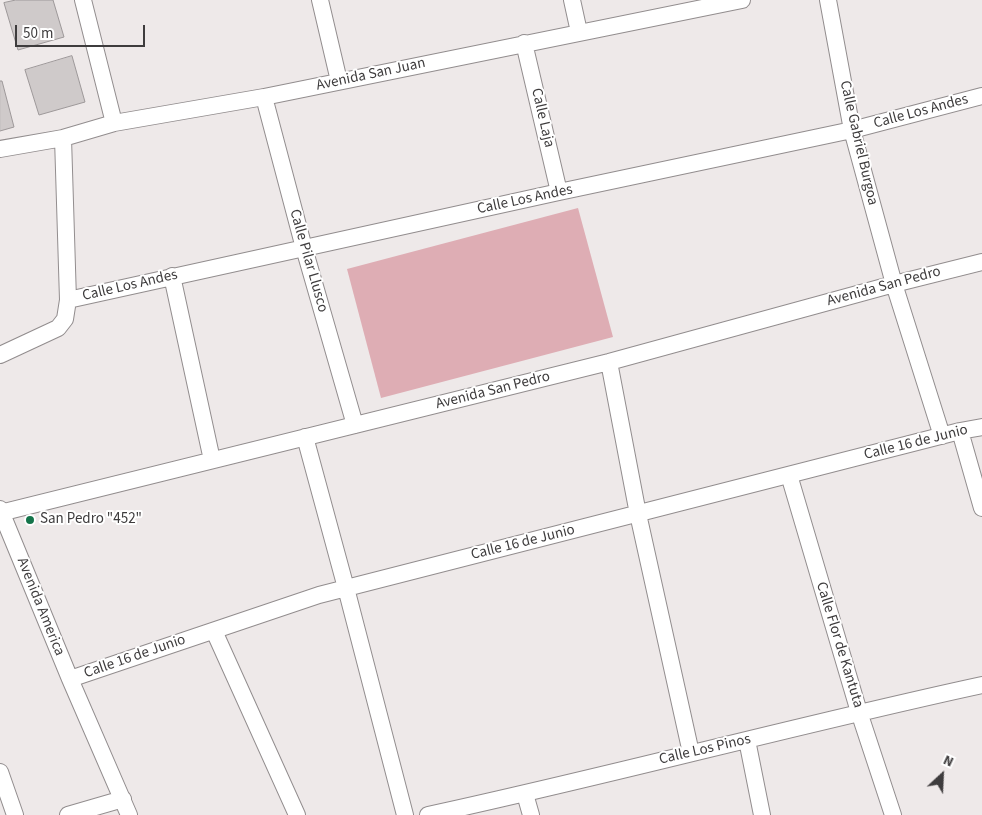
<!DOCTYPE html>
<style>
body{margin:0}
#map{position:relative;width:982px;height:815px;overflow:hidden;background:#eee9e9;font-family:"Source Sans 3",sans-serif}
canvas{display:block}
.north{position:absolute;left:917px;top:750px;width:50px;height:50px;-webkit-text-stroke:4px #fff;paint-order:stroke;rotate:25deg;font-size:14px;font-weight:700;line-height:20px;text-align:center;color:#3e3c3d}
.north::after{content:'';display:block;margin:auto;width:18px;height:22px;background:#3e3c3d;clip-path:polygon(50% 0,100% 100%,50% 72%,0 100%)}
.scale{position:absolute;left:15px;top:25px;width:130px;height:22px;box-sizing:border-box;border:2px solid #3e3c3d;border-top:0;padding-left:6px;font-size:15px;line-height:18px;white-space:nowrap;color:#3e3c3d;-webkit-text-stroke:4px #fff;paint-order:stroke}
</style>
<div id="map">
<canvas width="982" height="815"></canvas>
<div class="north">N</div>
<div class="scale">50 m</div>
</div>
<script>
const c = document.querySelector('canvas').getContext('2d');
c.lineJoin = 'round';
function fill(path, color) { c.fillStyle = color; c.fill(path, 'evenodd'); }
function trace(path, color, width, dash) { c.strokeStyle = color; c.lineWidth = width; c.lineCap = dash ? 'butt' : 'round'; c.setLineDash(dash || []); c.stroke(path); }
function label(font, color, halo, rows, align = 'center') {
  c.font = font + ' "Source Sans 3",sans-serif'; c.lineWidth = 4; c.setLineDash([]); c.textBaseline = 'middle'; c.strokeStyle = halo; c.fillStyle = color; for (const [text, x, y, turn = 0] of rows) {
    c.save(); c.translate(x, y); c.rotate((+turn || 0) * Math.PI / 180); c.textAlign = isNaN(turn) ? turn : align; if (halo) c.strokeText(text, 0, 0); c.fillText(text, 0, 0); c.restore();
  }
}
const green = new Path2D(`
 M578 208 613 337 381 398 347 269Z`);
const building = new Path2D(`
 M16 0H53L64 37 18 50 4 3Z
 M72 56 85 102 39 115 25 70Z
 M0 81H2L14 127 0 131Z`);
const minor = new Path2D(`
 M83 0 114 123
 M320 0 339 81
 M572 0 579 32
 M828 0 852 130 894 284 942 436
 M524 43 559 192
 M264 97 304 248 355 425
 M0 149 63 138 114 123 264 97 742 0
 M172 276 212 460
 M68 300 559 192 852 130 982 96
 M0 355 58 328 65 319 68 300 63 138
 M609 362 638 514 691 753
 M960 431 982 508
 M305 437 346 588 405 815
 M789 475 859 712 893 815
 M0 509 70 679 129 815
 M0 513 609 362 894 284 982 262
 M214 631 297 815
 M70 679 319 595 960 431 982 427
 M747 740 762 815
 M0 772 15 815
 M525 794 531 815
 M68 815 123 799
 M428 815C613 775 797 725 982 685`);
const markers = [
 [30,520,5,"#14744a"]
];
const streetNames = [
 ["Avenida San Juan",371,75,-12],
 ["Calle Los Andes",921,112,-15],
 ["Calle Laja",542,118,77],
 ["Calle Gabriel Burgoa",858,143,77],
 ["Calle Los Andes",525,200,-12],
 ["Calle Pilar Llusco",308,261,74],
 ["Calle Los Andes",130,286,-13],
 ["Avenida San Pedro",884,287,-15],
 ["Avenida San Pedro",493,391,-14],
 ["Calle 16 de Junio",916,443,-14],
 ["Calle 16 de Junio",523,543,-14],
 ["Avenida America",40,607,68],
 ["Calle Flor de Kantuta",839,645,73],
 ["Calle 16 de Junio",135,657,-19],
 ["Calle Los Pinos",705,750,-13]
];
const poiNames = [
 ["San Pedro \"452\"",40,520]
];
fill(green, '#deadb4');
fill(building, '#cfcaca');
trace(building, '#9d9899', 1);
trace(minor, '#928d8e', 18);
trace(minor, '#fff', 16);
for (const [x, y, r, color] of markers) { const dot = new Path2D(); dot.arc(x, y, r, 0, 2 * Math.PI); c.fillStyle = color; c.fill(dot); trace(dot, '#fff', 2); }
label('15px', '#3e3c3d', '#fff', streetNames);
label('15px', '#3e3c3d', '#fff', poiNames, 'left');
</script>
